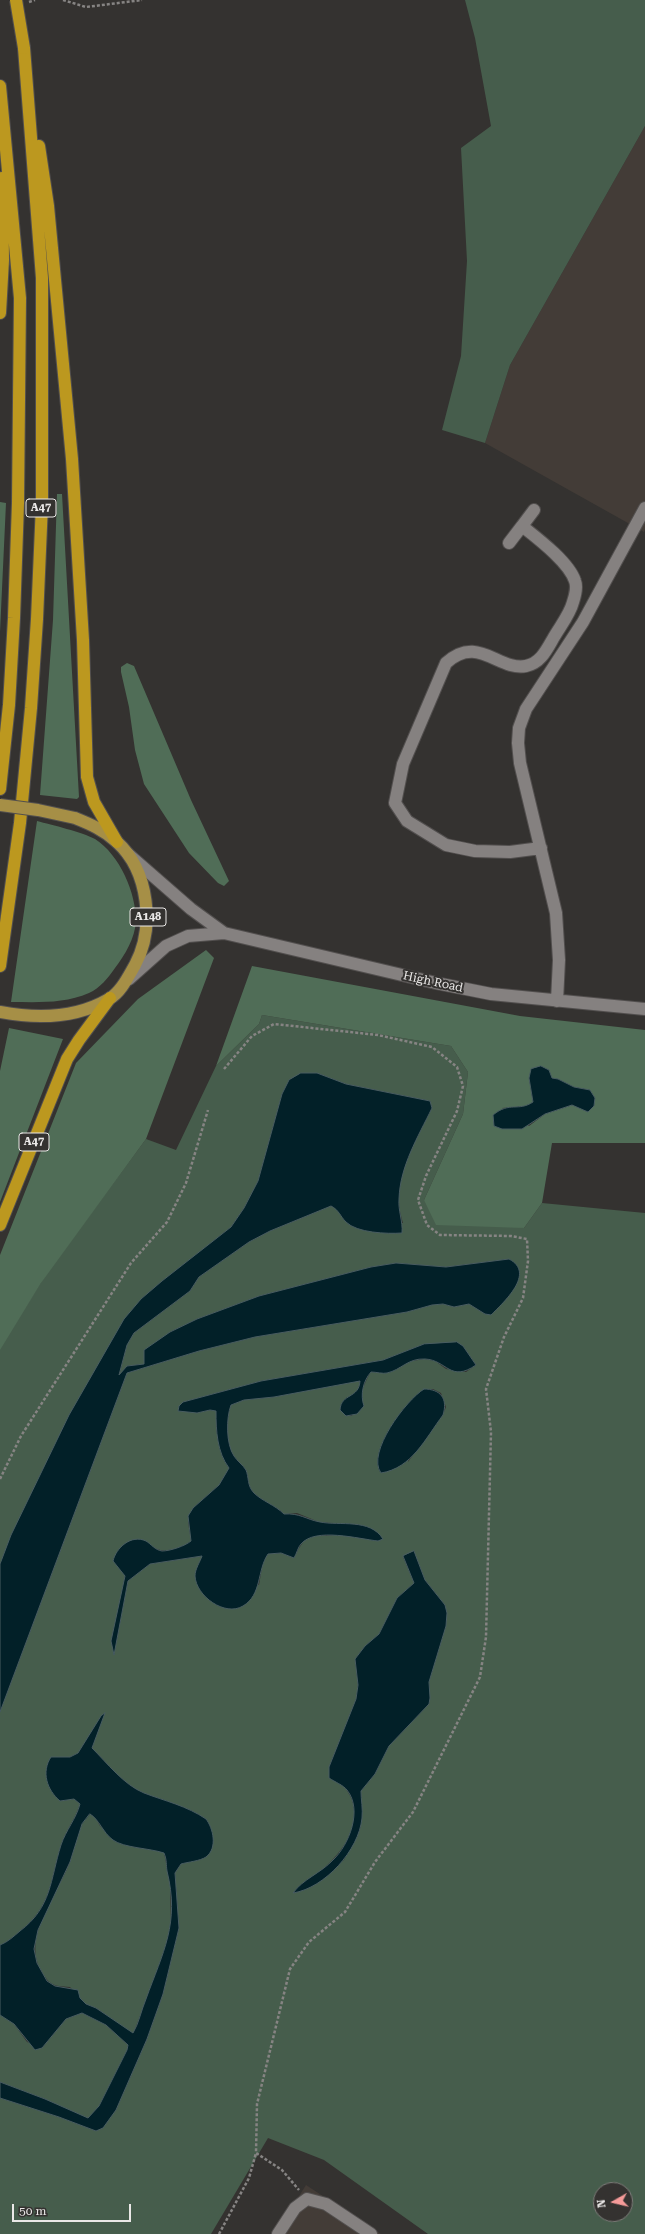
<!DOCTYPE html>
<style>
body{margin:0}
#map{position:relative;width:645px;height:2234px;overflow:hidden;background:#343230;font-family:"Roboto Serif",serif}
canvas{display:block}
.north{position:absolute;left:593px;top:2182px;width:40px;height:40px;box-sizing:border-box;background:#343230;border:1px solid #7d7b79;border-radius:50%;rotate:262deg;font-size:11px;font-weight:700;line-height:16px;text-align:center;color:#eae8e7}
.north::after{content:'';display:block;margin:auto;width:14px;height:18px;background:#f59b99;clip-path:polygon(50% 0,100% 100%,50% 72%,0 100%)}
.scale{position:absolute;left:12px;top:2204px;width:119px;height:18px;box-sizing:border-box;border:2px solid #eae8e7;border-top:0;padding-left:5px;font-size:12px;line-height:14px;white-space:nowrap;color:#eae8e7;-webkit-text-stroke:3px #343230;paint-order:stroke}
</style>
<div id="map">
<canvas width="645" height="2234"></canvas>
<div class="north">N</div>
<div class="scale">50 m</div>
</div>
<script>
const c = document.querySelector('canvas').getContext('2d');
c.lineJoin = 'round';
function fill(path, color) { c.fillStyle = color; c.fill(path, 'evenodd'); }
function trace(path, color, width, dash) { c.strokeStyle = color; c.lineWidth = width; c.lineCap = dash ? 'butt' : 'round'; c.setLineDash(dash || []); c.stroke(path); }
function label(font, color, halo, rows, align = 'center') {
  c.font = font + ' "Roboto Serif",serif'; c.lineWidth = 4; c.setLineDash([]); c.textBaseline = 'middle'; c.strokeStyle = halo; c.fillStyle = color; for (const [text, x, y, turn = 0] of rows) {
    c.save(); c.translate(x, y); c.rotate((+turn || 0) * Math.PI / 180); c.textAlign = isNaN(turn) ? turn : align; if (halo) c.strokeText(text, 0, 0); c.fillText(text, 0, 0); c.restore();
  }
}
const built = new Path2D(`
 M645 126V529L644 532 485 443 510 365Z
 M306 2185 381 2234H275Z`);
const green = new Path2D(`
 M465 0H645V126L510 365 485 443 442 430 461 356 467 261 461 148 491 126 475 38Z
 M262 1015 451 1046 468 1072 463 1114 424 1200 524 1228 542 1203 645 1213V2234H428L324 2160 268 2138 211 2234H0V2098L59 2117 96 2131 116 2110 147 2039 163 1994 179 1928 175 1873 181 1864 206 1857V1819C187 1806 164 1801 144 1793 124 1785 107 1763 92 1748L104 1713 78 1753 70 1757H51L60 1801 74 1799 80 1803C76 1818 66 1830 61 1845 50 1880 52 1906 20 1931 14 1936 8 1942 0 1945V1712L127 1373 199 1351 255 1337 407 1312 432 1305 443 1304 454 1307 469 1304 485 1314 509 1259 446 1267 396 1263 371 1267 259 1296 197 1319 170 1332 144 1364 127 1366 119 1376 127 1345 134 1333 190 1291 199 1277 249 1242 270 1231 331 1206 337 1209 347 1223H403C401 1216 399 1209 399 1202 397 1173 419 1133 432 1108L430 1101 346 1084 317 1073 289 1080 282 1094 258 1181 244 1208 231 1227 141 1299 0 1564V1348L45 1276 146 1139 176 1150 216 1066 259 1024ZM424 1344 463 1346 476 1365 466 1372 446 1369 435 1361 424 1359 407 1362 387 1373 371 1372C365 1380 358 1404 352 1416H346L340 1410 346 1398C356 1394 359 1391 360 1380L274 1397 244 1400 231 1405C226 1418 226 1444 234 1456 237 1461 243 1465 246 1470 249 1477 247 1486 254 1493 262 1501 275 1505 284 1514L297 1513 319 1522 361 1525C353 1528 343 1534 334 1535 309 1538 308 1530 294 1558L281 1553 268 1554 263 1562 259 1585 198 1565 203 1556 150 1564 128 1581 114 1654 125 1576 137 1540C146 1541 149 1546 157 1549 166 1553 184 1547 191 1541L188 1522 193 1508 219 1485 230 1467 216 1431V1411L210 1410 197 1413 183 1402 261 1381 383 1360ZM424 1389H433L441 1393 446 1407 443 1415 408 1462ZM414 1551 425 1580 445 1605 446 1626 429 1682 430 1698 429 1704 389 1746 375 1774 361 1791 362 1818 360 1829 344 1860 294 1893C299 1883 309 1881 317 1874 338 1857 362 1830 352 1800 347 1788 337 1778 329 1767L356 1699 358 1685 355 1659 365 1646 379 1634 397 1598 414 1583 403 1557ZM601 2190H625V2214H601Z
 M90 1814 95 1817 100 1826 132 1847 149 1848 164 1853 170 1883 171 1927 166 1948 133 2034 96 2008 86 2004 70 1987C53 1986 49 1985 41 1970 22 1936 58 1894 70 1862 76 1847 77 1824 90 1814Z
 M82 2013 106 2025 128 2045 127 2050 99 2106 88 2119 45 2099 0 2082V2015L14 2024 27 2042 42 2048 66 2019Z`);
const forest = new Path2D(`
 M57 494H62L79 797 77 799 40 795 53 620Z
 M0 502 6 503 0 632Z
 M127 663 134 666 191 800 229 881 224 886 218 883 189 853 144 784 135 750 129 707 121 672V667Z
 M37 821C52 825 82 832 95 839 120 855 136 893 136 921 135 938 125 955 115 968 108 978 100 988 89 993 64 1004 37 1002 11 1002Z
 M206 950 214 958 146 1139 41 1283 0 1350V1255L76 1063 138 999Z
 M252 966 520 1016 645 1030V1143H552L542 1203 524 1228 436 1225 424 1200 463 1114 468 1072 451 1046 262 1015 259 1024 216 1066ZM529 1078 558 1079 574 1087 590 1090 572 1105 545 1114 529 1126 502 1108 527 1106 533 1102Z
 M9 1028 63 1039 0 1202V1071Z`);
const water = new Path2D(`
 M541 1066 549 1070 552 1078 558 1079 574 1087 590 1090 595 1098 594 1106 588 1112 572 1105 545 1114 522 1129H502L494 1126 493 1115C510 1101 518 1112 533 1102L529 1078 531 1069Z
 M301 1073H317L346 1084 430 1101 432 1108C418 1137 400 1166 399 1199 398 1211 403 1221 402 1233 387 1234 357 1233 346 1222 340 1216 339 1210 331 1206L270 1231 249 1242 199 1277 190 1291 134 1333 127 1345 119 1375 127 1366 144 1364V1350L170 1332 197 1319 259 1296 371 1267 396 1263 446 1267 509 1259C536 1273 504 1302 491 1315L485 1314 469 1304 454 1307 443 1304 432 1305 407 1312 255 1337 199 1351 127 1373 0 1712V1564L11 1535 69 1415 124 1319 141 1299 162 1281 231 1227 244 1208 258 1181 282 1094 289 1080Z
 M457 1342 463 1346 476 1365C450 1383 447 1360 425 1359 408 1358 401 1370 387 1373 383 1374 376 1372 371 1372 363 1381 360 1395 364 1406L357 1414 346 1416 340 1410C341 1393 359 1399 360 1381L274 1397 244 1400 231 1405C226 1418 226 1444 234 1456 237 1461 243 1465 246 1470 249 1477 247 1486 254 1493 262 1501 275 1505 284 1514 300 1513 305 1519 320 1522 340 1526 370 1518 383 1539L378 1541C359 1539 315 1527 301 1544 298 1547 297 1553 294 1558L281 1553 268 1554C257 1570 262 1595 243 1606 225 1617 196 1596 195 1576 195 1569 200 1562 202 1556L150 1564 128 1581 114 1655 111 1641 125 1576 113 1561C116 1548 131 1534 146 1541 151 1544 155 1550 162 1551 170 1551 185 1546 191 1541L188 1516 193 1508 219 1485 229 1468C217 1452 216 1431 216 1411L210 1410 197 1413 178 1411 179 1406 183 1402 261 1381 383 1360 424 1344Z
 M424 1389C441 1389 448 1399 443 1415 425 1439 412 1468 381 1473 366 1453 406 1400 424 1389Z
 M414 1551 425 1580 445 1605 447 1613 446 1626 429 1682 430 1698 429 1704 389 1746 375 1774 361 1791C361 1800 363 1809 362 1818 359 1850 325 1888 293 1893 303 1879 321 1873 333 1860 349 1845 363 1810 347 1790 343 1785 335 1782 329 1778V1767L356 1699 358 1685 355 1659 365 1646 379 1634 397 1598 414 1583 403 1556Z
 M105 1713 92 1748C107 1763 124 1785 144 1793 165 1801 187 1806 206 1819 213 1828 218 1848 206 1857 200 1861 188 1862 181 1864L175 1873 179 1928 163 1994 147 2039 116 2110 103 2128 96 2131 59 2117 0 2098V2082L45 2099 88 2118 99 2106 127 2050 128 2045 106 2025 82 2013 66 2019 42 2048 35 2050 14 2024 0 2015V1945C8 1942 14 1936 20 1931 52 1907 50 1880 61 1845 66 1830 76 1819 80 1804L74 1799 60 1801C47 1790 41 1772 51 1757H70L78 1753 101 1716ZM90 1814C99 1819 103 1833 113 1840 124 1848 149 1848 164 1853 167 1860 166 1865 167 1871 180 1923 163 1952 146 1999 141 2011 139 2023 133 2033L96 2008 86 2004 80 1998 78 1990 55 1986 47 1981 37 1963 34 1949 38 1930 70 1862 82 1824Z`);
const path = new Path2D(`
 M63 0 86 7 142 0
 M29 2 35 0
 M224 1069 252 1036 274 1024 378 1035 432 1047 457 1067 463 1086 457 1111 426 1176 418 1200 427 1225 440 1235 511 1236 527 1239 528 1261 523 1298 504 1337 486 1389 491 1432 486 1637 480 1677 413 1812 375 1862 345 1912 309 1942 290 1969 257 2104 256 2153 282 2170 299 2190
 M0 1479 21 1436 131 1263 167 1222 186 1183 208 1110
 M219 2234 249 2178 256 2153`);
const minor = new Path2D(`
 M534 510 522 526C537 538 569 562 575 581 577 586 575 596 573 602 570 614 561 625 554 637 547 649 541 663 526 666 498 671 478 634 446 663L403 764 395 803 407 821 446 845 475 851 510 852 541 848
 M509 543 522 526
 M128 854 191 909 224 933
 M129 979 166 946 188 936 224 933 436 983 491 994 645 1009
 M557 1001 559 960 556 913 520 763 518 743 519 728 526 709 583 622 645 508
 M278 2234 295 2208 307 2199 326 2204 371 2234`);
const major = new Path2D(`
 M0 1012C37 1019 75 1019 109 999 121 992 128 977 135 965 155 928 149 871 117 842 104 830 90 824 75 818`);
const highway = new Path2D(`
 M0 86 20 298 18 503 14 618 9 705 0 789
 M39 146 48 206 72 459 83 640 87 777 94 802 117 842
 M0 313 3 260 2 178
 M0 966 20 823 31 708 37 619 42 504V278L24 48
 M0 1225 67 1059 79 1040 110 998`);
const majorBridge = new Path2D(`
 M0 805 38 810 75 818`);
const highwayBridge = new Path2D(`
 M16 0 24 48`);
const shields = [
 [41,508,30],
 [148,917,36],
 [34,1142,30]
];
const shieldNames = [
 ["A47",41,508],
 ["A148",148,917],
 ["A47",34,1142]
];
const streetNames = [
 ["High Road",433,982,12]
];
fill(built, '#433c37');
fill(green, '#465d4c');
fill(forest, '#506d57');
fill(water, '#022028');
trace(water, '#485c61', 1);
trace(minor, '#524f4e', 14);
trace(major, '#524f4e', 14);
trace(highway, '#524f4e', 14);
trace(path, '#868483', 2.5, [3, 2]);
trace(minor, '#858180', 12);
trace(major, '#a68f46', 12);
trace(highway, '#bc981f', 12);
trace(majorBridge, '#524f4e', 14, []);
trace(highwayBridge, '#524f4e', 14, []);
trace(majorBridge, '#a68f46', 12);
trace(highwayBridge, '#bc981f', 12);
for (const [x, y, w] of shields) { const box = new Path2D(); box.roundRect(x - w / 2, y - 9, w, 18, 3); c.fillStyle = '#343230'; c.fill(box); trace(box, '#eae8e7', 1); }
label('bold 11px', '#eae8e7', null, shieldNames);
label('12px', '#eae8e7', '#343230', streetNames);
</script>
